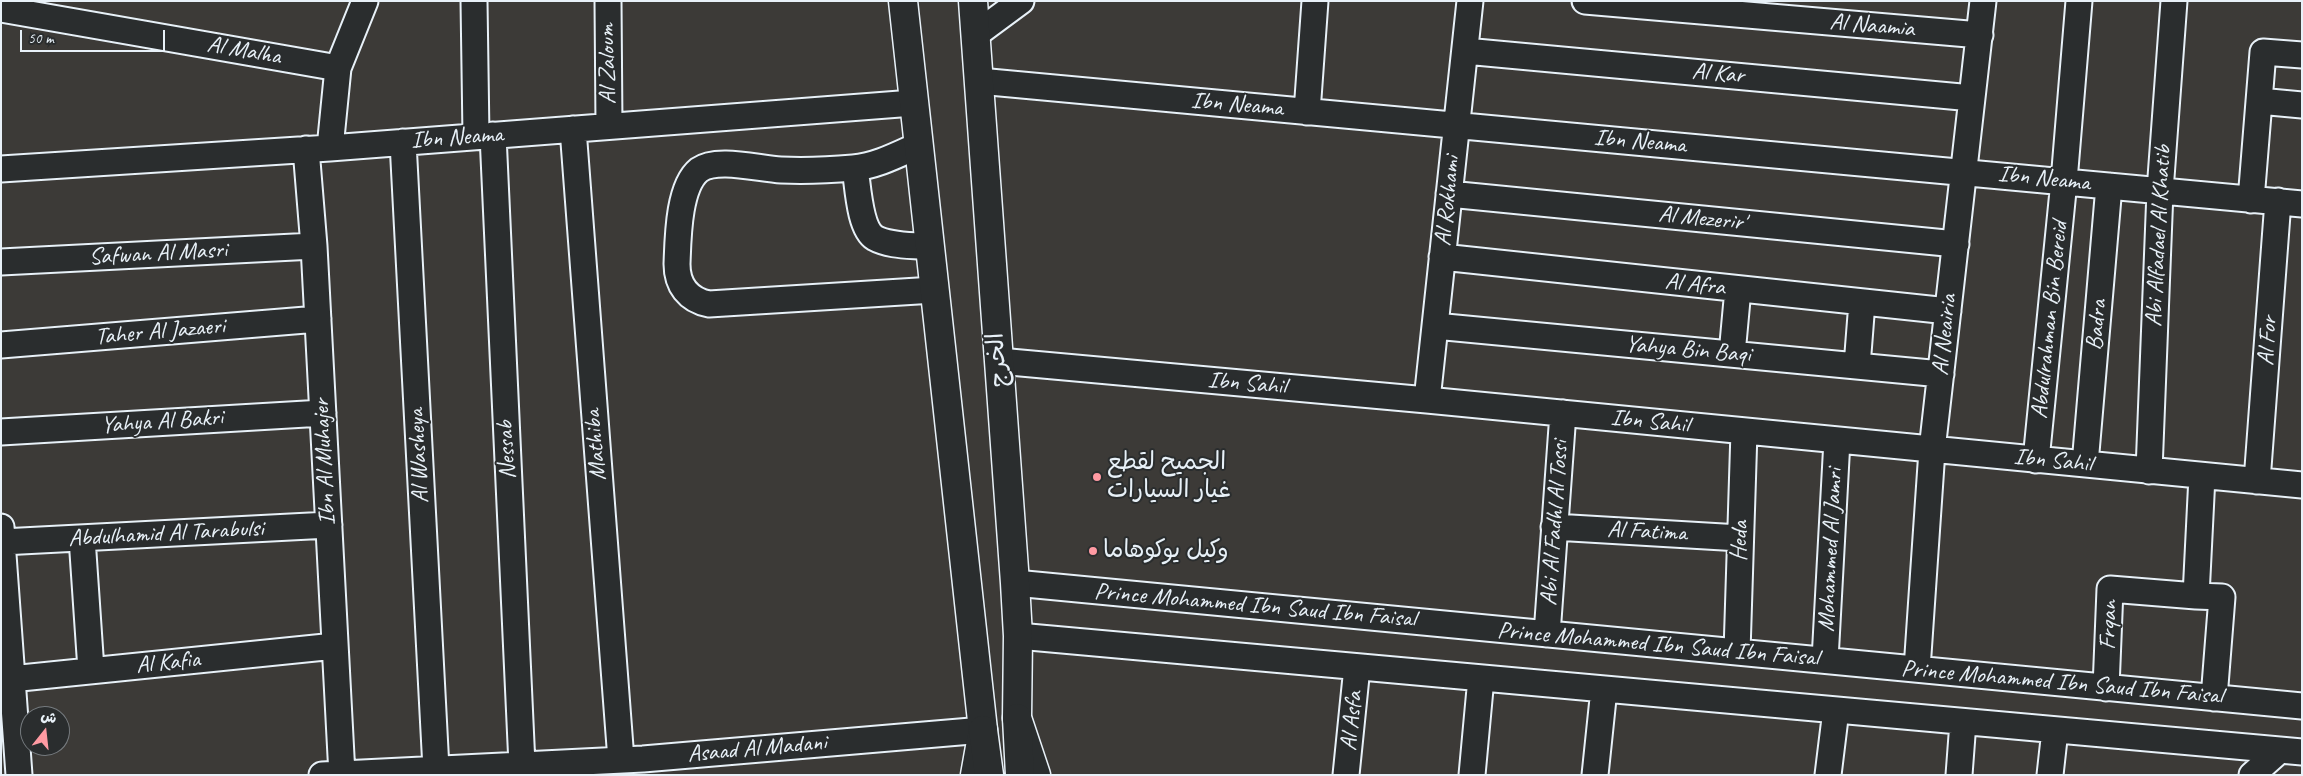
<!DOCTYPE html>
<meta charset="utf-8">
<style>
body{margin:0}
#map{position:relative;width:2303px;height:776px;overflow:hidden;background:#3c3a37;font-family:Caveat,"Playpen Sans Arabic",sans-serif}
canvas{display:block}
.frame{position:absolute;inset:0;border:2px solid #e8f1f8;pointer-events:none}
.north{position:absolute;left:20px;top:706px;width:50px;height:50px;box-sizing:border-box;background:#2a2d2e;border:1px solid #767b7f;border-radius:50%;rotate:16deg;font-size:14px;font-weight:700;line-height:20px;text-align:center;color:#e8f1f8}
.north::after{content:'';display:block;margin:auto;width:18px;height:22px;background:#ff9aa2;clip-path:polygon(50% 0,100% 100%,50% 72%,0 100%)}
.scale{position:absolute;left:20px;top:30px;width:145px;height:22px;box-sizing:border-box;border:2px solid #e8f1f8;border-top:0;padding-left:6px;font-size:15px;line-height:18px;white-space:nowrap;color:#e8f1f8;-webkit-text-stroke:4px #2a2d2e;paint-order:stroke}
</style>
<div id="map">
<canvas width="2303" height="776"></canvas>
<div class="frame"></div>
<div class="north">ش</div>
<div class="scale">50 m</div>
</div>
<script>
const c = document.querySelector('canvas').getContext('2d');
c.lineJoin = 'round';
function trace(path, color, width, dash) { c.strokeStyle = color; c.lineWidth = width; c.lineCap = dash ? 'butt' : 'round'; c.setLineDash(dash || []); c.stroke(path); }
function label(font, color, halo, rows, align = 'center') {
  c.font = font + ' Caveat,"Playpen Sans Arabic",sans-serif'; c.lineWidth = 4; c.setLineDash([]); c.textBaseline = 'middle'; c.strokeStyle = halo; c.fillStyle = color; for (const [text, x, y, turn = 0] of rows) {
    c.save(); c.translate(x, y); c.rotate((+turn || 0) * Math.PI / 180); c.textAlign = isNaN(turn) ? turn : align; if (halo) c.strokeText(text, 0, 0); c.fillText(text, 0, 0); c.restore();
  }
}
const minor = new Path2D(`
 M474 1 476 136
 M608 1 609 126
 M1585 1 1980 35
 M1 9 338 68
 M975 35 1021 1
 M1465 51 1972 98
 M979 81 2302 204
 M2259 101 2302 105
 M1307 112 1315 1
 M573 129 621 760
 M493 135 522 765
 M403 142 436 769
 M917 146C897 155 876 166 853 168 830 170 805 171 781 170 759 169 717 157 699 170 678 187 678 240 677 264 677 285 688 300 709 304L934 290
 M330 148 338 68 365 1
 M306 149 314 246 342 775
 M855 168C858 185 859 228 875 238 889 246 912 245 929 247
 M1 169 330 148 913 103
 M1449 194 1956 244
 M2251 200 2263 52 2302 55
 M1442 257 1948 311
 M1 262 314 246
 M1435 326 1941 374
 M1 345 318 319
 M1732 354 1738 289
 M999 361 1427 400 2302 485
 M1857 366 1862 302
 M1427 400 1470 1
 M1 432 323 413
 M2036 460 2064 181 2079 1
 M2085 464 2109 186
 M2149 471 2160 191 2174 1
 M2257 481 2278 201
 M1 527 19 775
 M1554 527 1740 538
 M82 538 91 670
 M2 542 329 525
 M1015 583 2302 706
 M2196 596 2222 597 2214 698
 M1547 634 1563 413
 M1018 636 2302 752
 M1737 652 1744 431
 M1825 660 1837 440
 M1917 669 1932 450 1983 1
 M1 680 335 646
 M2106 688 2110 589 2196 596 2202 476
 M322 775 643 759 983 730
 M1346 775 1357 667
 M1472 775 1481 678
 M1595 775 1604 689
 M1828 775 1836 710
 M1959 775 1963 722
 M2050 775 2055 730
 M2252 775 2280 750`);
const major = new Path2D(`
 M903 1 983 730 975 775
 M973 1 1015 583 1018 636 1017 718 1036 775`);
const highway = new Path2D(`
 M1017 718 1020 775
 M983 730 989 775`);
const markers = [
 [1097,477,5,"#ff9aa2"],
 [1093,551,5,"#ff9aa2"]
];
const streetNames = [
 ["Al Naamia",1872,26,5],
 ["Al Malha",244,51,10],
 ["Al Zaloum",608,64,-91],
 ["Al Kar",1718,74,5],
 ["Ibn Neama",1237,105,5],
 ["Ibn Neama",457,138,-4],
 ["Ibn Neama",1640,142,5],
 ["Ibn Neama",2044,179,6],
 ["Al Rokhami",1448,201,-84],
 ["Al Mezerir'",1702,219,6],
 ["Abi Alfadael Al Khatib",2159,236,-87],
 ["Safwan Al Masri",158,254,-3],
 ["Al Afra",1695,285,6],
 ["Abdulrahman Bin Bereid",2050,320,-84],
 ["Badra",2097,325,-85],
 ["Taher Al Jazaeri",160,332,-5],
 ["Al Neairia",1945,335,-84],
 ["Al For",2268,341,-86],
 ["Yahya Bin Baqi",1688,350,5],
 ["الخرج",998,360,-94],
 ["Ibn Sahil",1247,384,5],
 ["Yahya Al Bakri",162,422,-4],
 ["Ibn Sahil",1650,422,6],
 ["Mathiba",596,445,-95],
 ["Nessab",507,450,-93],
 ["Al Washeya",419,456,-93],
 ["Ibn Sahil",2053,461,6],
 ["Ibn Al Muhajer",325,462,-93],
 ["Abi Al Fadhl Al Tossi",1555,523,-86],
 ["Al Fatima",1647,532,3],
 ["Abdulhamid Al Tarabulsi",166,534,-3],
 ["Heda",1740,541,-88],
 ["Mohammed Al Jamri",1831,550,-87],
 ["Prince Mohammed Ibn Saud Ibn Faisal",1255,606,5],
 ["Frqan",2109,625,-88],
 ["Prince Mohammed Ibn Saud Ibn Faisal",1658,645,5],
 ["Al Kafia",168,663,-6],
 ["Prince Mohammed Ibn Saud Ibn Faisal",2062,683,5],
 ["Al Asfa",1352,721,-84],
 ["Asaad Al Madani",757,749,-5]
];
const poiNames = [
 ["الجميح لقطع",1107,463],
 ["غيار السيارات",1107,491],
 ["وكيل يوكوهاما",1103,551]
];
trace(minor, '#e8f1f8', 29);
trace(major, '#e8f1f8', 31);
trace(highway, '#e8f1f8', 31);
trace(minor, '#2a2d2e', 25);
trace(major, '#2a2d2e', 28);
trace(highway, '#2a2d2e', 28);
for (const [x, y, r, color] of markers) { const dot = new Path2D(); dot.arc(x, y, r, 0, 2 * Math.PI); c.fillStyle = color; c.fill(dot); trace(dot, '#2a2d2e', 2); }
label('24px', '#e8f1f8', '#2a2d2e', streetNames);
label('24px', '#e8f1f8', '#2a2d2e', poiNames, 'left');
</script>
